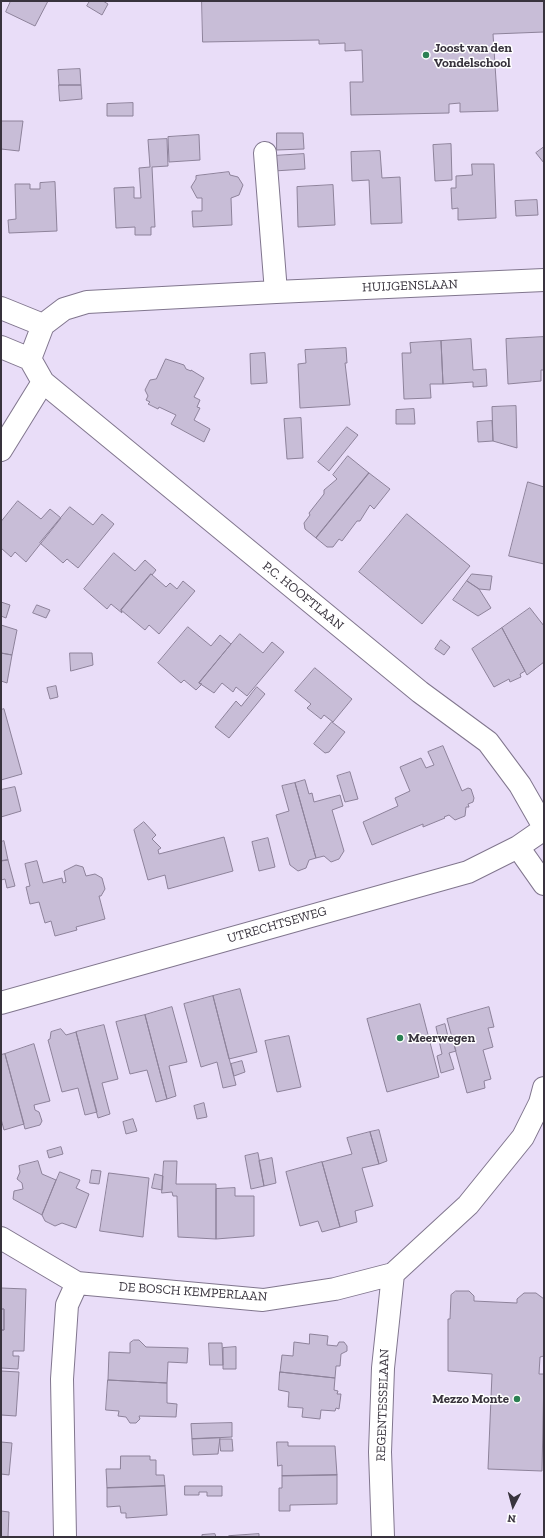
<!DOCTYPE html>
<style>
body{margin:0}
#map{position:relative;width:545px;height:1538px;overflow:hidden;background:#e9ddf8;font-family:"Zilla Slab",serif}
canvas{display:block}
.frame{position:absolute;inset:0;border:2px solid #38333d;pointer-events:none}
.north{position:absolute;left:493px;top:1486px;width:40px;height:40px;-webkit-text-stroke:3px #fff;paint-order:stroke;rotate:186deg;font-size:11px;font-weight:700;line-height:16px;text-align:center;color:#38333d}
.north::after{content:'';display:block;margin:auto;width:14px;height:18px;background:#38333d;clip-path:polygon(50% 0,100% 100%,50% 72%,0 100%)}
</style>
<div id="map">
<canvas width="545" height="1538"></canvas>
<div class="frame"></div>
<div class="north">N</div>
</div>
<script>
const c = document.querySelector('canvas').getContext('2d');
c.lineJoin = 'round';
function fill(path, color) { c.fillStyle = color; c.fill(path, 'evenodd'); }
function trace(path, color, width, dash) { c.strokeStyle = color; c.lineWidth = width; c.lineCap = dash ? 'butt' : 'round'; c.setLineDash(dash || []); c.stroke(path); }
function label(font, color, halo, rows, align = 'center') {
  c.font = font + ' "Zilla Slab",serif'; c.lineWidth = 3; c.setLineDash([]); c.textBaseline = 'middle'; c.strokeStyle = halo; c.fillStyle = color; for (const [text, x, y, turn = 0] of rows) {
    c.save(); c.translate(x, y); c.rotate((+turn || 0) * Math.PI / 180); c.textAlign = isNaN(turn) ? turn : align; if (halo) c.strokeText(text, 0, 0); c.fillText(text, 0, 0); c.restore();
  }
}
const building = new Path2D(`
 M11 1H48L35 26 6 12Z
 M90 1H103L108 4 102 15 87 6Z
 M202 1H544V32L493 34 498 111 460 112V103L449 104V113L351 115 350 82H363L362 50 345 51V43L319 44V40L203 42Z
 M80 69 81 85H59L58 70Z
 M59 85H81L82 99 60 101Z
 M133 103V116H107V104Z
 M1 121H23L19 151 1 149Z
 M277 133H303L304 149 277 150Z
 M199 135 200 160 169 162 168 137Z
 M167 139 168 166 152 167 155 227H151V235H135V227L116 228 114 188 134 187V198H141L139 168 150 167 148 140Z
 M451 144 452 180 435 181 433 145Z
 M544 147V163L536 153Z
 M380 151 382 178 400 177 402 223 371 224 369 180 352 181 351 152Z
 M304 154 305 169 274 171 273 156Z
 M472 164H494L496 218 458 220V208L452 209 451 188H456V176L472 175Z
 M229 172 230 175 238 177 243 185 239 195 231 198 232 225 193 227 192 211H202V198H197L191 187 196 179V176Z
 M55 182 57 231 9 233 8 220 16 219 15 184H30V189H40V183Z
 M333 185 335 225 298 227 297 187Z
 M537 200 538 215 516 216 515 201Z
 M544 337V370H541V381L508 384 506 339Z
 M471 339 473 370 486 369 487 386 473 387V382L443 384 441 341Z
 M441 341 443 384H430L431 398 404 399 402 353H411L410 343Z
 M346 348 347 363H345L350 405 300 408 298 364 306 363 305 350Z
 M265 353 267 383 251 384 250 354Z
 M166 359 184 365 186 369 191 371V370L204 378 194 397 200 400 197 407 200 408 194 420 210 429 204 442 171 424 176 415 159 407 158 409 148 404 150 402 146 400 148 396 145 390 150 380 156 379Z
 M516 406 517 448 493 441 492 407Z
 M414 409 415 424H396V410Z
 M301 418 303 458 287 459 284 419Z
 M492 421 493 441 478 442 477 422Z
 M347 427 358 435 329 471 318 462Z
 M348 456 369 473 316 538 305 529 304 523 310 515 309 513 324 494V490L337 479 333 475Z
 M369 473 390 489 374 509 370 505 360 521H357L342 541 339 539 333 547H327L316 538Z
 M528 482 544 487V564L509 556Z
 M18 501 41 519 50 509 61 518 26 562 15 552 11 557 1 548V522Z
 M70 507 93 525 102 514 114 524 78 568 67 559 63 563 40 543Z
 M407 514 470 566 422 624 359 572Z
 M114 553 135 571 145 560 156 570 152 575 151 574 121 610 122 613 111 604 107 609 84 589Z
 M151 574 166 587 170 583 177 589 183 581 195 591 159 634 149 625 145 630 121 610Z
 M472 574 492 576 490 590 479 589 467 581Z
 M467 581 479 589 491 608 478 616 453 600Z
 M1 602 10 605 6 618 1 616Z
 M37 605 50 610 46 618 33 613Z
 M530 608 544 626V662L527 675 502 628Z
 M1 625 17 630 12 655 1 653Z
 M188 627 211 646 220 635 231 644 199 683 202 684 196 690 184 680 181 683 158 663Z
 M502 628 525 671 520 674 521 677 510 682 509 679 494 687 472 649Z
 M240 634 263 653 272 642 284 652 247 696 236 687 233 692 222 683 214 693 199 683Z
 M441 640 450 647 444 655 435 649Z
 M1 653 12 655 7 683 1 681Z
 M70 653H92L93 665 71 671Z
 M315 668 352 699 333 722 324 715 321 719 307 708 311 704 295 691Z
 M56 686 58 697 50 699 47 688Z
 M257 687 265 694 229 738 215 727 236 701 241 706Z
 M4 709 22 774 1 780V710Z
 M332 722 345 732 329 752 325 753 314 744Z
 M443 746 462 791 468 788 471 789 474 798 473 802 468 804 469 807H466L465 816 455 820 449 815 444 817 445 818 423 827V824L372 845 363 822 398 806 395 798 410 791 400 767 421 758 426 768 434 765 428 752Z
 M350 772 358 799 345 802 337 776Z
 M305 780 309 794 312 793 314 802 340 795 343 806 332 810 344 851 339 859 331 862 324 856 316 858 295 783Z
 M295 783 316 858 309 860 306 868 298 871 290 865 276 815 289 811 282 786Z
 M15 787 21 811 1 817V790Z
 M144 822 156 835 152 839 161 848 158 850 159 854 224 837 233 871 168 889 165 875 148 880 134 830Z
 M268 838 275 867 259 871 252 842Z
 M4 841 8 860 1 861V842Z
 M8 860 15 886 7 888 5 879 1 880V861Z
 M37 861 43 883 62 878 63 883 66 882 64 871 76 865 83 867 86 876 95 874 102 878 105 889 101 896H99L105 919 76 927 77 930 55 936 51 921 45 923 39 902 30 904 26 887 30 886 25 864Z
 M240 989 257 1052 229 1059 213 996Z
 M213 996 236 1085 223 1088 217 1062 201 1067 184 1004Z
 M420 1004 439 1077 387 1092 367 1019Z
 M172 1007 187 1062 169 1066 176 1096 167 1099 145 1015Z
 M489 1007 494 1027 488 1028 493 1047 483 1050 491 1079 484 1081 485 1088 467 1093 447 1019Z
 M145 1015 167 1099 156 1102 147 1070 130 1074 116 1022Z
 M445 1024 449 1041 453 1040 456 1051 449 1053 454 1069 441 1073 437 1056 442 1054 436 1027Z
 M104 1025 118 1079 102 1083 110 1114 98 1118 76 1032Z
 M61 1029 66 1035 76 1032 97 1112 85 1115 78 1088 62 1092 48 1040 50 1039 51 1032Z
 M289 1036 301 1087 277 1092 265 1041Z
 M34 1044 50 1101 34 1105 35 1110 39 1112 42 1121 40 1125 25 1129 5 1054Z
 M5 1054 24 1124 4 1130 1 1119V1055Z
 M242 1061 245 1072 234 1076 231 1064Z
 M204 1103 207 1117 197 1119 194 1106Z
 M133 1119 137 1131 126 1134 123 1122Z
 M379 1130 387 1161 379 1164 370 1132Z
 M370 1132 379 1164 362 1168 373 1206 355 1211 357 1222 340 1227 322 1162 352 1154 347 1138Z
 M61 1147 63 1154 49 1158 47 1151Z
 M258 1153 264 1186 251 1189 245 1156Z
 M272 1158 276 1183 264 1186 259 1161Z
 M38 1161 42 1174 56 1180 42 1215 13 1199 14 1191 23 1189 22 1183 17 1179 20 1172 19 1166Z
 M164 1161H177L176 1184H216V1239L178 1237 177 1196H173L172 1192 162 1193Z
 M322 1162 340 1227 322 1232 318 1221 300 1226 286 1172Z
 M92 1170 101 1171 99 1184 90 1183Z
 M60 1172 80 1180 76 1188 89 1194 76 1228 62 1223 55 1226 45 1221 42 1215Z
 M109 1173 149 1178 143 1237 100 1231Z
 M155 1174 163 1176 162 1190 152 1188Z
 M235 1188V1196H254V1236L216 1239V1189Z
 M1 1288 26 1289 24 1351H13V1356H19L18 1369 1 1368V1330H4V1309H1Z
 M456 1291H469L474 1296V1301L517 1303V1299L524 1293H536L544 1299V1356L540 1357 539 1374H544L542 1471 488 1469 492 1374 448 1371V1319H450L451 1295Z
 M1 1309H4V1330H1Z
 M310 1334 328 1336 327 1345 337 1346 339 1342H344L347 1346V1351L341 1354 340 1366H336L335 1378 280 1372 282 1355 293 1356 294 1342 309 1344Z
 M134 1340H139L146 1347 188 1348 187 1363 168 1362 167 1383 108 1380 109 1352 130 1353V1343Z
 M209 1343H222L223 1365H210Z
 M236 1347V1369H223V1348Z
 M1 1371 19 1372 16 1416 1 1415Z
 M280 1372 335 1378 334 1390 338 1391 337 1394H341L339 1409 336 1408 335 1411 321 1410 320 1419 302 1417 303 1408 288 1407 289 1392 279 1390Z
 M108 1380 167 1383V1403L177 1404 176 1417 139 1416 140 1419 136 1423H130L126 1417 118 1416 119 1411 106 1410Z
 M232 1423V1437L192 1439 191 1424Z
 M220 1438 218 1454 193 1455 192 1439Z
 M220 1439H232L233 1451H221Z
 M1 1442 12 1443 9 1475 1 1474Z
 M277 1442H288V1446H335L337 1475 282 1476V1465L278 1466Z
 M121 1456H150V1460H156V1475H164L165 1486 107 1488 106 1469H120Z
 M337 1475V1504L290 1505V1511H279V1488H282V1476Z
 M165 1486 167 1515 126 1518V1513H121L120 1506 107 1507V1488Z
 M185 1486H222V1496H207V1492H199V1495H185Z
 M1 1511 9 1512 8 1537H1Z
 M215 1534 216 1537H202V1535Z
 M259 1534V1537H230L229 1536Z`);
const minor = new Path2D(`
 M265 153 276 292
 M1 308 43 325 30 359
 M43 325 64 309 87 302 276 292 544 280
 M1 347 30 359 43 382 420 692 488 742 520 785 544 827
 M1 450 43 382
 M518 847 544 884
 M1 1003 468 872 518 847 544 829
 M1 1238 77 1283 263 1300 335 1289 393 1274 468 1205 523 1137 540 1103 544 1088
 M65 1537 62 1379 67 1305 77 1283
 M383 1537 380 1452 383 1368 393 1274`);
const markers = [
 [426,55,4,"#2c8053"],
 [400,1038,4,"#2c8053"],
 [517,1399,4,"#2c8053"]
];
const poiNames = [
 ["Joost van den",434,48],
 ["Vondelschool",434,63],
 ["Meerwegen",408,1038],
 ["Mezzo Monte",509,1399,"right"]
];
const streetNames = [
 ["HUIJGENSLAAN",410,286,-2],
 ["P.C. HOOFTLAAN",303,596,39],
 ["UTRECHTSEWEG",277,925,-16],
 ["DE BOSCH KEMPERLAAN",193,1292,4],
 ["REGENTESSELAAN",383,1405,-88]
];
fill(building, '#c8bdd7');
trace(building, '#8d829a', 1);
trace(minor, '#81768e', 24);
trace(minor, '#fff', 22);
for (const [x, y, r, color] of markers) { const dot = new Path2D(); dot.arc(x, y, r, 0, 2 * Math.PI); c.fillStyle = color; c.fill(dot); trace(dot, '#fff', 1.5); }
label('bold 13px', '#38333d', '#fff', poiNames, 'left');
label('13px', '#38333d', '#fff', streetNames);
</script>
